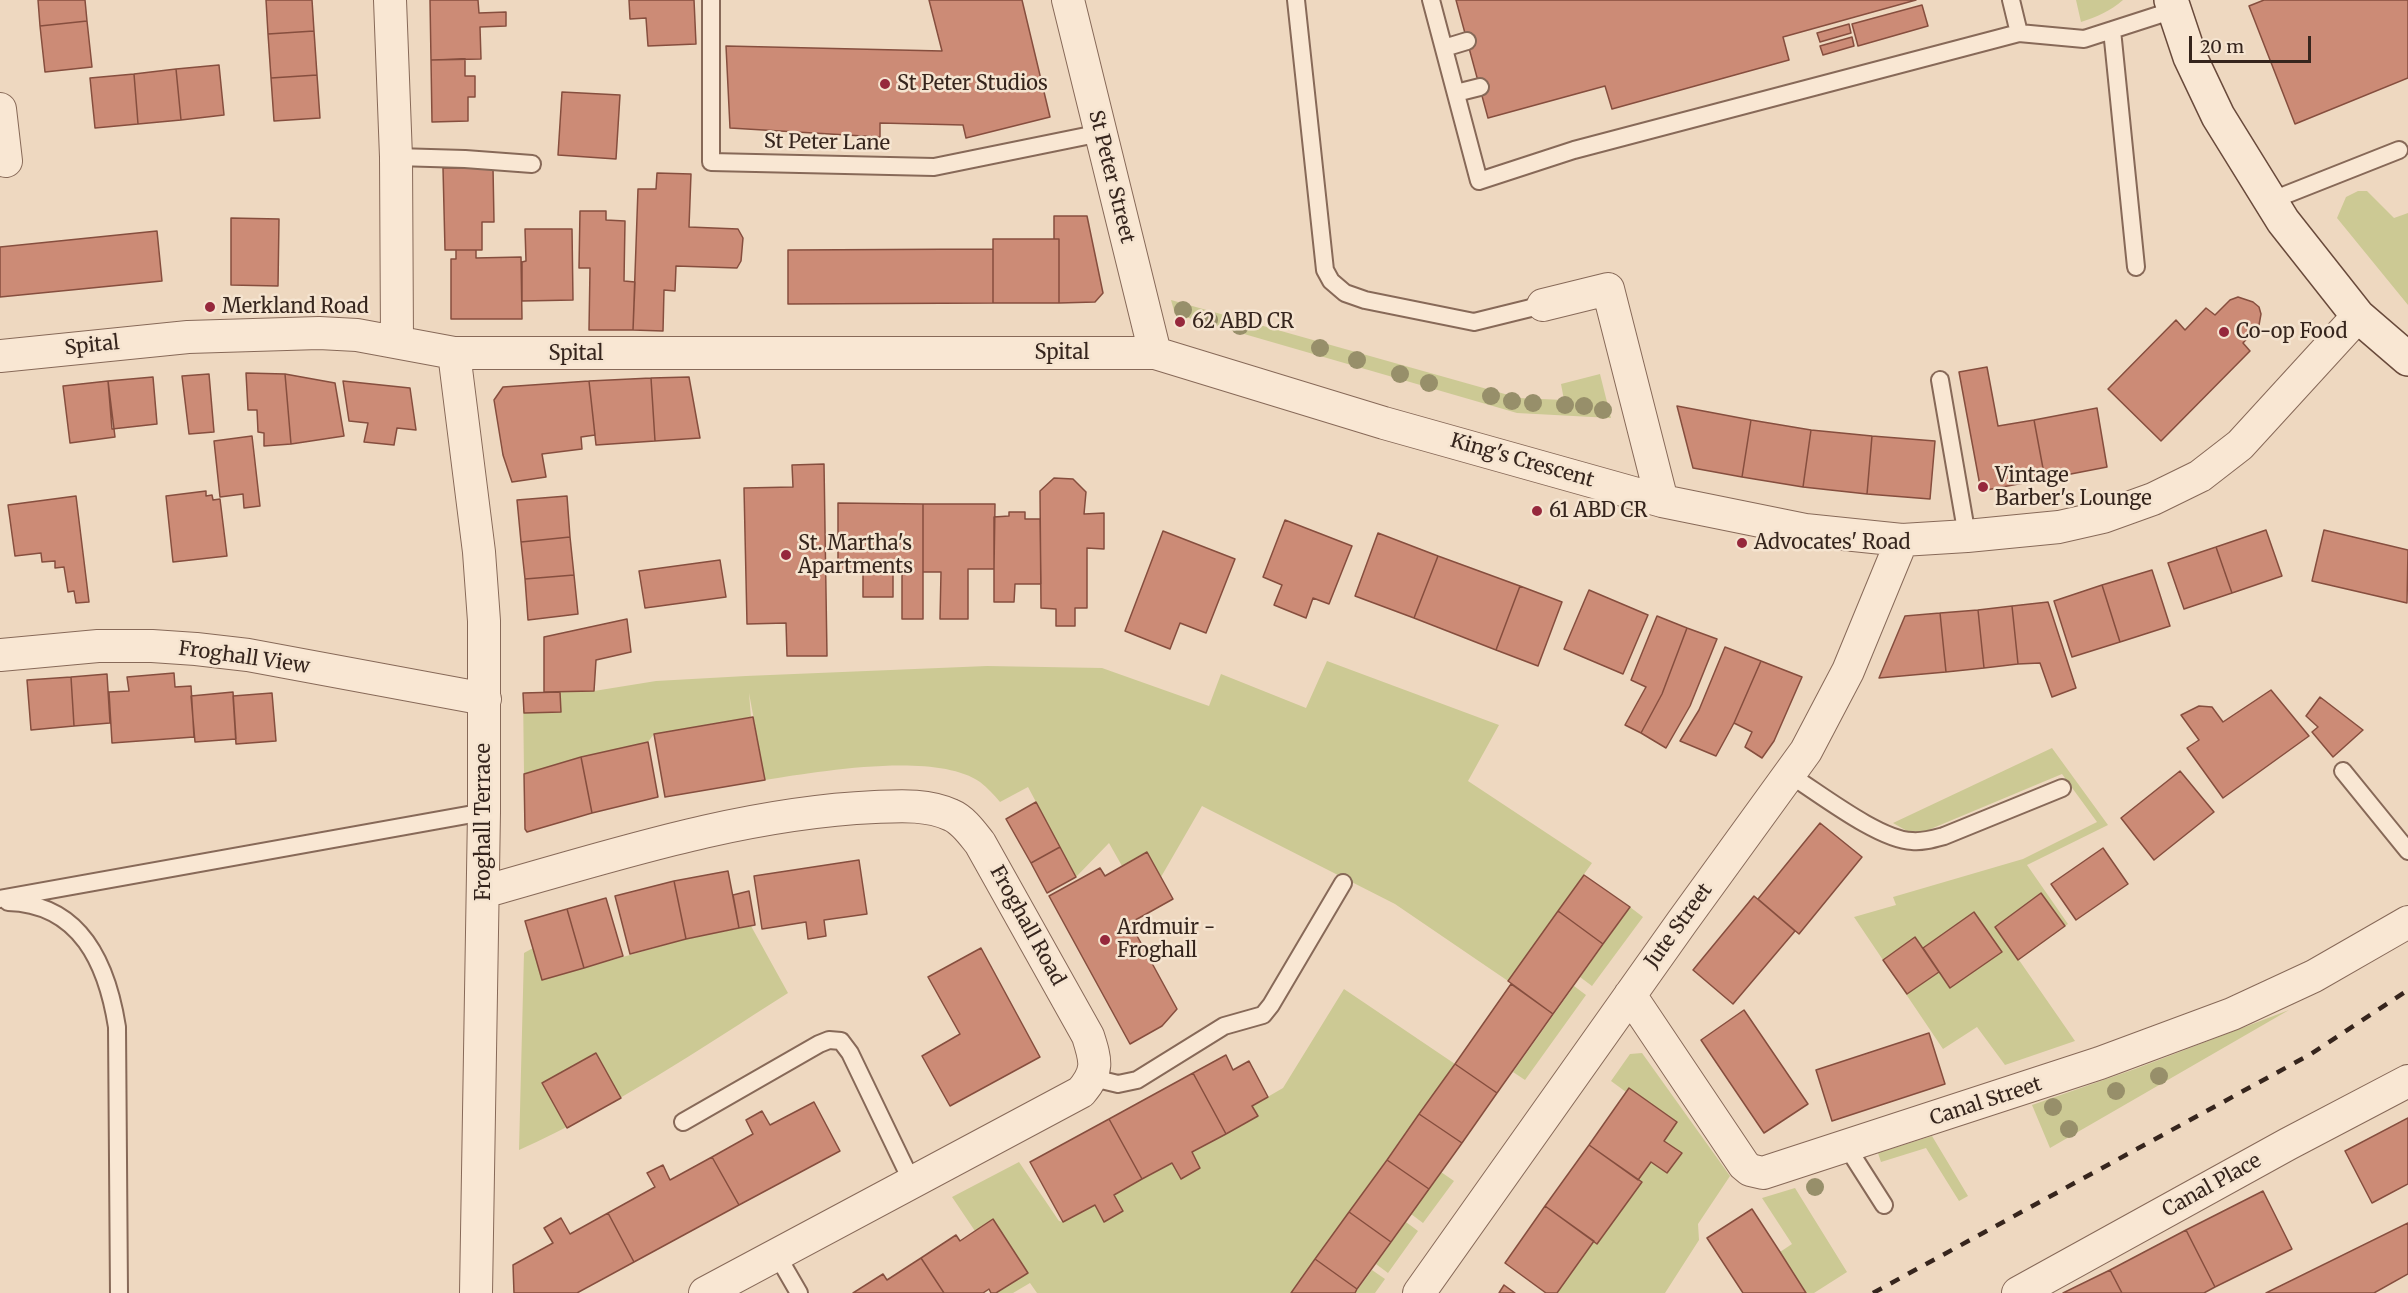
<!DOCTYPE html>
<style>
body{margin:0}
#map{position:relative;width:2408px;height:1293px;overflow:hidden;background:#eed8c0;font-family:Merriweather,serif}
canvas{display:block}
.scale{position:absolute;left:2189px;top:36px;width:122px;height:27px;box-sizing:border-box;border:3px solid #36251d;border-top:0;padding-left:8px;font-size:18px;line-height:21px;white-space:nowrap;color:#36251d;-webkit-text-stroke:4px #f5e4d0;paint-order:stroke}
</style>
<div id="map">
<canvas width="2408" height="1293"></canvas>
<div class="scale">20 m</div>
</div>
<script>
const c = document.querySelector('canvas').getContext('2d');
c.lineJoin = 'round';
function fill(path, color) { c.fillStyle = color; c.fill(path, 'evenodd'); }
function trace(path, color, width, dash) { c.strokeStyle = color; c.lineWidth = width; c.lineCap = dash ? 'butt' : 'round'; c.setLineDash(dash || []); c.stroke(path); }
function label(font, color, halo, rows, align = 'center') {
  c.font = font + ' Merriweather,serif'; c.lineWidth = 5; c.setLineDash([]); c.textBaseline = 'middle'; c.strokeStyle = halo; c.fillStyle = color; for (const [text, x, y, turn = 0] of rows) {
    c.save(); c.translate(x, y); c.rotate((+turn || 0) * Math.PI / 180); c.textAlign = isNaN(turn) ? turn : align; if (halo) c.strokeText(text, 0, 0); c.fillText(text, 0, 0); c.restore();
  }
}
const green = new Path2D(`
 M2076 0H2123C2110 11 2097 17 2081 22Z
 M2358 191H2367L2394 218 2408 213V305L2337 218 2346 197Z
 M1171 300 1519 398 1564 400 1561 384 1600 374 1611 418 1517 413 1175 314Z
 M1327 661 1499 725 1468 781 1592 863 1508 981 1395 904 1202 806 1161 877 1147 853 1122 866 1109 843 1076 877 1028 787 1000 802C994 795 988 788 980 782 935 751 818 772 765 780L749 693 751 717 654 734 648 742 581 757 524 774 523 693 594 691 656 681 746 676 987 666 1102 668 1209 706 1221 674 1306 708Z
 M2052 748 2108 825 2027 865 2068 924 2019 960 2075 1041 2005 1065 1977 1027 1943 1049 1854 917 1896 905 1893 897 2023 859 2097 822 2062 774 1921 833 1907 831 1893 823Z
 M1630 907 1643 917 1592 986 1580 977Z
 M751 926 788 993C700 1049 613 1108 519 1150L524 953 533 948 542 980 686 939Z
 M1574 986 1586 995 1525 1080 1513 1072Z
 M1344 989 1455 1064 1291 1293H1037L1030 1283 1013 1293H996L1027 1273 975 1231 952 1197 1019 1162 1059 1221 1063 1222 1257 1116 1252 1106 1283 1088Z
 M2289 1010 2050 1148 2032 1105 2135 1069Z
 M1642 1053 1730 1176 1698 1224 1699 1240 1665 1293H1557L1677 1122 1629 1088 1626 1092 1611 1081 1630 1054Z
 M1932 1136 1968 1196 1959 1201 1926 1148 1881 1162 1878 1153Z
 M1441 1172 1454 1181 1423 1223 1411 1214Z
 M1795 1188 1847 1272 1814 1293H1806L1780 1252 1792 1244 1762 1198Z
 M1406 1222 1418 1231 1388 1273 1376 1264Z
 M1372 1270 1385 1279 1375 1293H1355Z`);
const building = new Path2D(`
 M38 0H85L87 21 40 26Z
 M266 0H312L314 31 268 34Z
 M430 0H478L479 13 506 12V26L480 27 481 59 431 60Z
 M629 0H694L696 44 648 46 646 18 630 19Z
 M929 0H1022L1050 117 966 138 963 125 880 123V137L730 128 726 46 942 51Z
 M1456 0H1916L1783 37 1789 60 1612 109 1605 86 1488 118Z
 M2264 0H2408V78L2295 124 2249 6Z
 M1922 5 1928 26 1858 46 1852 24Z
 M87 21 92 67 45 72 40 26Z
 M1849 24 1851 33 1820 42 1817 33Z
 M314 31 317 75 271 78 268 34Z
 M1852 37 1854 46 1823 55 1820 46Z
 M465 59V76H475V97H468V121L432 122 431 60Z
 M219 65 224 115 181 120 176 69Z
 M176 69 181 120 138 124 134 74Z
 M134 74 138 124 95 128 90 78Z
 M317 75 320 118 274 121 271 78Z
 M562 92 620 95 616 159 558 155Z
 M443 168H493L494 222H482V250H445Z
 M657 173 691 174 689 227 738 229 743 238 741 261 737 268 676 266 675 291 664 290 663 331 633 330 638 189H656Z
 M580 211H606V220L625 221 624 281 635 282 633 330H589L590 268H579Z
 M1054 216H1087L1103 293 1095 302 1059 303V239H1054Z
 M231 218 279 219 278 286 231 285Z
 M525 229H572L573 300 522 301V262L526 261Z
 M157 231 162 281 0 297V247Z
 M993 239H1059V303H993Z
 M993 249V303L788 304V250Z
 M456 250H476V258L521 257 522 319H451V259H456Z
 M2238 297 2253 302 2259 307 2261 314 2259 325 2243 343 2250 351 2161 441 2108 389 2176 320 2185 330 2206 308 2215 315 2230 300Z
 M1987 367 1998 426 2034 420 2045 479 1981 491 1959 372Z
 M246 373 285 374 291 444 264 446V433L258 432 257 410H248Z
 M209 374 214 432 189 434 182 376Z
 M285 374 335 383 344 436 291 444Z
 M153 377 157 424 112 429 108 381Z
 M689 377 700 438 655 441 651 378Z
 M651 378 655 441 596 445 589 381Z
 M108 381 115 437 70 443 63 386Z
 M343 381 410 388 416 430 397 428 394 445 364 442 368 423 349 421Z
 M589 381 595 435 581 437 582 449 542 454 546 477 512 482 503 455 494 400 503 387Z
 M1677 406 1751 420 1742 477 1693 468Z
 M2097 408 2107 467 2045 479 2034 420Z
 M1751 420 1811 430 1803 487 1742 477Z
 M1811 430 1872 436 1867 494 1803 487Z
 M252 436 260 506 244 508 243 494 220 497 214 441Z
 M1872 436 1935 441 1930 499 1867 494Z
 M824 464 827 656H787L786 623 747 624 744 488 793 487 792 465Z
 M1054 478 1073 479 1086 492 1084 514 1104 513V549L1087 548V608H1075V626H1056V609L1041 608 1040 491Z
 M206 491V496L212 495 213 500 220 499 227 556 173 562 166 496Z
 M76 496 89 602 76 603 74 591 68 592 64 567 55 568V561L42 562 41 553 15 556 8 505Z
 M567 496 570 537 521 542 517 500Z
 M838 503 923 504V619H902V573H893V597H863V573H838Z
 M923 504H995L994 569H968V619H940L941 572H923Z
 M1009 512H1025V519H1040L1041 584H1015L1014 602H994V517L1009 516Z
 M1285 520 1352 546 1329 604 1313 598 1306 618 1274 605 1282 585 1263 577Z
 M2266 530 2282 576 2232 593 2216 547Z
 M2324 530 2408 550 2407 603 2312 581Z
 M1163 531 1235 559 1206 633 1180 623 1170 649 1125 631Z
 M1378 533 1438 556 1414 618 1355 596Z
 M570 537 574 575 525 579 521 542Z
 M2216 547 2232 593 2184 609 2168 563Z
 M1438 556 1520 586 1496 650 1414 618Z
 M720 560 726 597 645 608 639 571Z
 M2152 570 2170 626 2120 642 2102 585Z
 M574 575 578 614 528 620 525 579Z
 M2102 585 2120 642 2072 657 2054 601Z
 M1520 586 1562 602 1538 666 1496 650Z
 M1589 590 1648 615 1623 674 1564 649Z
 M2048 602 2076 688 2052 697 2040 663 2018 664 2012 606Z
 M2012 606 2018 664 1984 668 1978 610Z
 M1978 610 1984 668 1946 672 1940 613Z
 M1940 613 1946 672 1879 678 1905 616Z
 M1657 616 1687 628 1662 694 1641 733 1625 725 1646 687 1631 680Z
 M627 619 631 652 596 660 594 691 544 692V637Z
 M1687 628 1717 639 1690 706 1666 748 1641 733 1662 694Z
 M1725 647 1761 661 1734 723 1716 756 1680 741 1699 710Z
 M1761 661 1802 677 1774 741 1762 758 1745 747 1752 732 1734 723Z
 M174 673 175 687 191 686 194 737 112 743 109 692 129 691 127 677Z
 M107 674 110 723 74 726 71 677Z
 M71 677 74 726 31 730 27 680Z
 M2271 690 2309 736 2223 798 2187 748 2199 740 2181 715 2199 706 2212 707 2223 722Z
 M233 692 236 739 195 742 191 696Z
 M560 692 561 712 524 713 523 693Z
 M272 693 276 741 236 744 233 696Z
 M2320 697 2363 730 2333 757 2312 732 2318 727 2306 716Z
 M753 717 765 780 665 797 654 734Z
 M648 742 658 797 592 813 581 757Z
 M581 757 592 813 527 832 525 829 524 774Z
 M2180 771 2214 812 2154 860 2121 818Z
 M1036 802 1060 847 1031 863 1006 819Z
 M1820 823 1862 857 1799 934 1758 899Z
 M1060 847 1076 877 1047 893 1031 863Z
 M2103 848 2128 884 2076 920 2051 884Z
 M1147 852 1173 899 1130 923 1177 1009 1162 1026 1130 1044 1049 896 1100 868 1105 876Z
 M859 860 867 914 824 920 826 936 808 939 806 922 762 929 754 876Z
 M728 871 739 928 686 939 674 881Z
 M1584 875 1630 907 1603 944 1558 911Z
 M674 881 686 939 630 954 615 896Z
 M749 891 755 925 739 928 733 895Z
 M2041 893 2065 926 2018 960 1995 927Z
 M1754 896 1795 931 1733 1004 1693 970Z
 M606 898 623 956 584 968 567 909Z
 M567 909 584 968 542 980 525 921Z
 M1558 911 1603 944 1553 1014 1508 981Z
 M1974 912 2002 952 1950 988 1923 948Z
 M1915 937 1939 972 1907 994 1883 960Z
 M981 948 1040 1057 950 1106 922 1056 960 1034 928 977Z
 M1511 984 1553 1014 1497 1093 1455 1064Z
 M1744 1010 1808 1104 1764 1133 1701 1040Z
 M1929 1033 1945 1084 1832 1121 1816 1070Z
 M596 1053 621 1098 567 1128 542 1083Z
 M1226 1055 1233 1070 1249 1061 1268 1097 1252 1106 1258 1116 1226 1134 1193 1073Z
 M1455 1064 1497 1093 1462 1143 1419 1114Z
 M1193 1073 1226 1134 1192 1152 1200 1168 1181 1179 1172 1163 1142 1179 1109 1119Z
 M1629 1088 1677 1122 1664 1141 1682 1153 1667 1173 1651 1162 1638 1180 1589 1145Z
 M814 1102 840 1151 739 1205 712 1157 753 1134 746 1120 762 1111 770 1125Z
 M1419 1114 1462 1143 1429 1189 1387 1160Z
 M2408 1118V1184L2372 1203 2345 1151Z
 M1109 1119 1142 1179 1114 1195 1123 1211 1104 1222 1095 1205 1063 1222 1030 1162Z
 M1589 1145 1642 1182 1597 1244 1545 1206Z
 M712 1157 739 1205 634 1262 608 1213 655 1187 647 1173 663 1165 670 1180Z
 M1387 1160 1429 1189 1391 1242 1349 1212Z
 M2263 1191 2292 1249 2215 1287 2186 1230Z
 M1545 1206 1594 1241 1557 1293H1546L1505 1263Z
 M1752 1209 1780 1252 1806 1293H1743L1707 1238Z
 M1349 1212 1391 1242 1357 1289 1315 1259Z
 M608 1213 634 1262 577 1293H514L513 1265 553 1243 544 1228 561 1218 570 1234Z
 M993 1219 1028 1273 996 1293H991L989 1289 983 1293H944L921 1258 956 1235 960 1241Z
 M2408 1223V1274L2374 1293H2266Z
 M2186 1230 2215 1287 2204 1293H2122L2110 1270Z
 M921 1258 944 1293H853L883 1274 887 1280Z
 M1315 1259 1357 1289 1355 1293H1291Z
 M2110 1270 2122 1293H2063Z
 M1504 1285 1515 1293H1499Z`);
const lane = new Path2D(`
 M711 0V162L934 167 1101 133
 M1296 0 1325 270 1331 281 1345 293 1365 300 1474 322 1543 305
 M1431 0 1479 181 1574 150 2019 33 2011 0
 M2019 33 2084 39 2112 30
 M1444 48 1467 41
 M1456 93 1480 87
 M396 157 465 159 532 164
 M2270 201 2399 150
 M2136 267 2112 30 2174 10
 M1940 380 1967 536
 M2343 771 2408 851
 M1790 775C1819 793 1879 840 1912 841 1923 842 1933 839 1944 836L2062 788
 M0 899 484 812
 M8 902C81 904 107 964 117 1027L119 1293
 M1093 1078 1118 1084 1137 1080 1224 1026 1263 1015 1271 1005 1343 883
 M683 1122 819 1044 829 1040 841 1041 850 1053 913 1184
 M1847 1147 1884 1205
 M777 1255 799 1293`);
const street = new Path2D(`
 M390 0 396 157 397 341
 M1068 0 1155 353
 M0 109 6 161
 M1543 305 1608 289 1662 501
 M454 353 479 552 484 621V812L476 1293
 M0 356 188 337 319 333 357 335 454 353H1155L1384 423 1662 501 1805 530 1902 540 1967 536 2059 527 2103 517 2153 499 2200 476 2240 445 2358 316
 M0 655 98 646H152L196 649 248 655 485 699
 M483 892C611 856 741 813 875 807 900 806 927 804 951 815 963 820 972 833 980 843L1088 1036C1096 1061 1099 1071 1081 1092L705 1293
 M1630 995 1744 1165 1750 1170 1763 1173 2100 1063 2232 1014 2314 976 2408 922
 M1419 1293 1682 922 1806 751 1848 671 1902 540
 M2018 1293 2288 1144 2408 1081`);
const secondary = new Path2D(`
 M2171 0 2190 57 2218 116 2283 221 2358 316 2408 359`);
const rail = new Path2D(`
 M1873 1293 2311 1054 2408 990`);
const trees = [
 [1183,310],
 [1209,320],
 [1240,326],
 [1320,348],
 [1357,360],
 [1400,374],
 [1429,383],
 [1491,396],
 [1512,401],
 [1533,403],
 [1565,405],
 [1584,406],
 [1603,410],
 [2159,1076],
 [2116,1091],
 [2053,1107],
 [2069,1129],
 [1815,1187]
];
const markers = [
 [885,84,6,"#96283c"],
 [210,307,6,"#96283c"],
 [1180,322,6,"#96283c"],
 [2224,332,6,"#96283c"],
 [1983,487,6,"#96283c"],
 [1537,511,6,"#96283c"],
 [1742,543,6,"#96283c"],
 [786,555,6,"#96283c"],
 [1105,940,6,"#96283c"]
];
const poiNames = [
 ["St Peter Studios",897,84],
 ["Merkland Road",222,307],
 ["62 ABD CR",1192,322],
 ["Co-op Food",2236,332],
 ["Vintage",1995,476],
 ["Barber's Lounge",1995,499],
 ["61 ABD CR",1549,511],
 ["Advocates' Road",1754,543],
 ["St. Martha's",798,544],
 ["Apartments",798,567],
 ["Ardmuir -",1117,928],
 ["Froghall",1117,951]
];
const streetNames = [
 ["St Peter Lane",827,143,1],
 ["St Peter Street",1111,177,76],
 ["Spital",92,346,-6],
 ["Spital",1062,353],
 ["Spital",576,354],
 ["King's Crescent",1522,461,16],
 ["Froghall View",244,658,8],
 ["Froghall Terrace",484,822,-90],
 ["Froghall Road",1027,926,61],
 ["Jute Street",1679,926,-54],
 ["Canal Street",1986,1102,-18],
 ["Canal Place",2212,1186,-29]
];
fill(green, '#ccc994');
fill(building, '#cc8b76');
trace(building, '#864e3e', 1.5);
trace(lane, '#876958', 20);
trace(street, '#876958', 34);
trace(secondary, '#694a3b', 36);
trace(lane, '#f9e7d3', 16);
trace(street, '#f9e7d3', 32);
trace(secondary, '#f9e7d3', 33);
trace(rail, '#36251d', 4.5, [10, 10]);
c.fillStyle = '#978f6a';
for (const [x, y] of trees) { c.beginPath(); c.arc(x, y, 9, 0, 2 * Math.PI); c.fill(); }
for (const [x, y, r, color] of markers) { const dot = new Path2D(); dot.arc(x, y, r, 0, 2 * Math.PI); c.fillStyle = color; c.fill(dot); trace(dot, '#f5e4d0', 2); }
label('20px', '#36251d', '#f5e4d0', poiNames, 'left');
label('20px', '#36251d', '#f5e4d0', streetNames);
</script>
